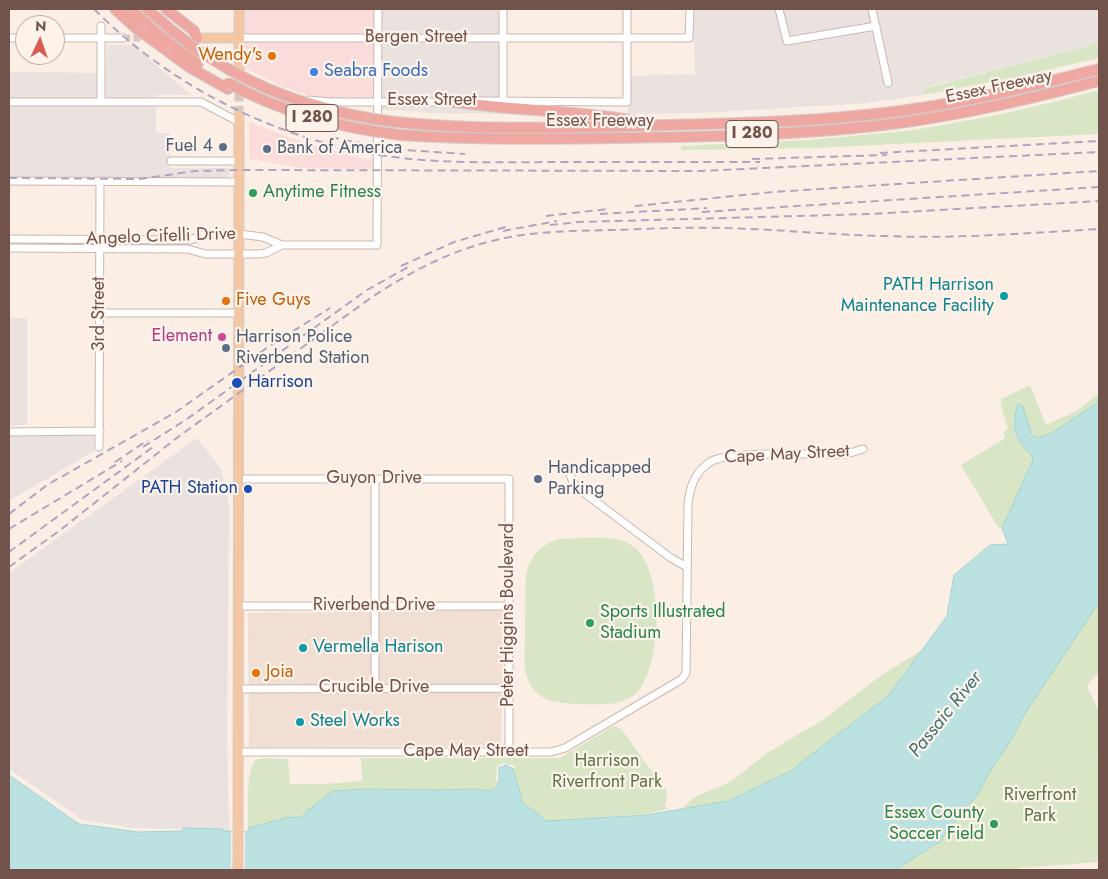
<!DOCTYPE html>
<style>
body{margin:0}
#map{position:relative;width:1108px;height:879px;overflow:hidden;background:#faeee5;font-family:Jost,sans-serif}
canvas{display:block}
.frame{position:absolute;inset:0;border:10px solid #71534c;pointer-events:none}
.north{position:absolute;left:15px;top:15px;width:50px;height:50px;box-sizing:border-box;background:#fdf3eb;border:1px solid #c5b3ab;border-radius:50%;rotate:3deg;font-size:14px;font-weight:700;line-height:20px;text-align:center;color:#71534c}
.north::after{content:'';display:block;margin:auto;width:18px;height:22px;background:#da5a54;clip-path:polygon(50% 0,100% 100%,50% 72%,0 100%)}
</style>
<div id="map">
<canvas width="1108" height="879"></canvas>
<div class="frame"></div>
<div class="north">N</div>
</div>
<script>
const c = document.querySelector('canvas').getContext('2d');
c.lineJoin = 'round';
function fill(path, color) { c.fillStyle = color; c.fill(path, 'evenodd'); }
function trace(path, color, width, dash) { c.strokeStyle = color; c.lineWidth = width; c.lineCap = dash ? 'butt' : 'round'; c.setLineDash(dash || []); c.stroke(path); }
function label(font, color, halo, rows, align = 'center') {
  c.font = font + ' Jost,sans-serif'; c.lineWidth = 4.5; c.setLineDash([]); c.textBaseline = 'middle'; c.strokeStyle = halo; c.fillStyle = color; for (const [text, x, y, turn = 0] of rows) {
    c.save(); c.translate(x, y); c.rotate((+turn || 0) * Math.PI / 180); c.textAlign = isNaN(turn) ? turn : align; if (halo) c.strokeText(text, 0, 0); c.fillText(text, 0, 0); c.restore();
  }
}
const residential = new Path2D(`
 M504 610 501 746 249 747 248 613Z`);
const commercial = new Path2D(`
 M240 9H377V100L320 99 283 87 241 66Z
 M249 121 285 136 324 149 369 160 373 158V169L302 168 249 159Z`);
const industrial = new Path2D(`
 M381 9H505L506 114 434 113 380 109Z
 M693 9H1099V43L926 87 923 95 867 103 700 113 628 114 627 76 695 74Z
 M107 45H133L191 95H156V133H170V168H229V180H9V72L106 73Z
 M9 318H27V425H9Z
 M9 436H94V451L9 501Z
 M197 438 221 469 229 505 227 735 229 831H222L221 829 134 828 83 820 9 769V573Z`);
const green = new Path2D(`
 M1099 43V58L1017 77 923 95 926 88Z
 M1099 90V134L814 148 681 150V146L810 140 915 130 997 115 1058 101Z
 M1030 385 1046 425 1078 410 1099 393V402L1052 433 1039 438 1032 435 1026 415 1013 420 1016 435 1030 454 1033 455V461L1002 528 998 527 961 465 1005 438 1003 432 1008 429 1001 406V399Z
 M560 539C581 539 614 534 631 545 665 565 662 662 639 690 634 696 625 701 617 703 604 705 561 705 549 700 540 697 531 689 528 680 523 667 525 652 525 638 525 617 525 595 526 574 532 554 540 545 560 539Z
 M1099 602V672L1088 684V689L1099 711V750L1097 754 1099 758V862L1019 868V870H895L941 841 946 832 978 794 989 773 1014 736V731H1016L1025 713Z
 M922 650 888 696 789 772 728 801 682 809 693 798 732 781 767 753 821 721 879 677Z
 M614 726 621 729 667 792 666 804 663 806H665L667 809 647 814 547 821 523 803 513 769 516 766 504 763 497 766 496 781 499 782 497 787 490 791 475 789 437 790 368 789 333 791 308 810 306 813 295 818 289 817 248 828C249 810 245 774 255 760L263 758 288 759 290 784H324L362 781 361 758H560Z`);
const water = new Path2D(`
 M1099 402V602L1025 713 1016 731H1014V736L989 773 978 794 946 832 941 841 895 870H9V775L79 824 138 832 183 831V828L222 829V831L248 832V828L289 817C296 819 305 816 308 810L333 791 368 789 437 790 475 789 490 791 497 787 499 782V768L506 765 513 769 523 803 547 821 647 815 728 801 789 772 888 696 947 616 954 575 990 545 1008 544 1002 528 1033 460 1032 455 1030 454C1014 435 1011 428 1018 404L1023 407 1032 435 1039 438 1052 433Z`);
const pier = new Path2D(`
 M231 832H245V870H231Z`);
const minorTunnel = new Path2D(`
 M123 38H143`);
const majorTunnel = new Path2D(`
 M239 115V83`);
const minor = new Path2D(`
 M503 9V101
 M779 9 787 41 876 26
 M872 9 888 83
 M101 26V102
 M9 38H25
 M55 38H123
 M240 38H689L690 9
 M308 100 331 102H457
 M480 101 627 102V9
 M9 102H201L239 122
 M171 161H239
 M9 181 239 182
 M9 239 190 240 206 234H239L263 237 282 245H377L378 9
 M9 248 188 249 205 254H258L266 253 282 245
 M100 313H239
 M9 432 100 431
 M99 447 100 181
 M568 469 573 482 579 489 671 558 687 567
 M239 479H509V752
 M239 606H508
 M375 688V479
 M239 689 509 688
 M239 752H551L565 748 682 679 686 673 688 504C690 486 695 472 710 462 727 450 821 455 847 454L863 449`);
const major = new Path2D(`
 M239 9V83
 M197 38H240
 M238 870 239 115`);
const highway = new Path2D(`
 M115 9 137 29
 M130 9 151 28
 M147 9 169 28
 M166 9 194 31 197 38
 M162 47 189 67 228 89
 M174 47 198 64
 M194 48 228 69
 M454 102C515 111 577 110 638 121
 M396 122C472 130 550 128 627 126 720 124 814 123 907 110 972 101 1035 85 1099 69
 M401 135C472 140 544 139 616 138 710 137 806 135 899 123 967 114 1033 98 1099 81`);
const rail = new Path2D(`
 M94 9C174 90 288 145 401 158 456 164 512 162 567 162 631 162 695 162 760 162
 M331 137 389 149 465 154
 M880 153 1099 141
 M752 159 887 155
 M9 178 140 179 195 171 240 170 702 171 1099 152
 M635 206 773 192 1099 171
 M702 212 1099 187
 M600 214 707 208
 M546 216 608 209
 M550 225 579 222 870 214 1099 201
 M503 231 557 221
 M401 266 454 242 509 226
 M143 447 187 419 367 290 410 266
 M115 462 148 440
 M9 514 47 485 176 412 271 345 330 308
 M9 529 122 461
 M9 552 153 447
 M9 567 59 531 178 437 372 297C407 274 444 254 484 243 526 231 569 231 612 230 648 229 685 227 721 228 776 229 830 235 884 236 956 239 1027 233 1099 229`);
const highwayBridge = new Path2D(`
 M151 28 174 47
 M169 28 194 48
 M137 29 162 47
 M228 69C281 99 336 115 396 122
 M228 83C281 112 340 128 401 135`);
const markers = [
 [272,56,5,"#e8710a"],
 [314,72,5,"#3f7fe0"],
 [223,147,5,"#5c6f8a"],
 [267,149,5,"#5c6f8a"],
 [253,193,5,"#2e9e5b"],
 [1004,296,5,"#0f9aa8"],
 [226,301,5,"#e8710a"],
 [222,337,5,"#d1479c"],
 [226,348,5,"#5c6f8a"],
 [237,383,6,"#1a4fb4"],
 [538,479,5,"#5c6f8a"],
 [248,489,5,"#1a4fb4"],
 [590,623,5,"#2e9e5b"],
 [303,648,5,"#0f9aa8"],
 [256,673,5,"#e8710a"],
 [300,722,5,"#0f9aa8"],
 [994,824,5,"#2e9e5b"]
];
const shields = [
 [312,118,52],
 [752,134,52]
];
const shieldNames = [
 ["I 280",312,118],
 ["I 280",752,134]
];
const streetNames = [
 ["Bergen Street",416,38],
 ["Essex Freeway",999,87,-12],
 ["Essex Street",432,101],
 ["Essex Freeway",600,122],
 ["Angelo Cifelli Drive",161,237,-2],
 ["3rd Street",100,314,-90],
 ["Cape May Street",787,455,-3],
 ["Guyon Drive",374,479],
 ["Riverbend Drive",374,606],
 ["Peter Higgins Boulevard",509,615,-90],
 ["Crucible Drive",374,688],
 ["Cape May Street",466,752]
];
const foodNames = [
 ["Wendy's",262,56,"right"],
 ["Five Guys",236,301],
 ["Joia",266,673]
];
const shopNames = [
 ["Seabra Foods",324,72]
];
const serviceNames = [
 ["Fuel 4",213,147,"right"],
 ["Bank of America",277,149],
 ["Harrison Police",236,338],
 ["Riverbend Station",236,359],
 ["Handicapped",548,469],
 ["Parking",548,490]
];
const leisureNames = [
 ["Anytime Fitness",263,193],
 ["Sports Illustrated",600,613],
 ["Stadium",600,634],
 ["Essex County",984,814,"right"],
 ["Soccer Field",984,835,"right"]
];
const cultureNames = [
 ["PATH Harrison",994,286,"right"],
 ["Maintenance Facility",994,307,"right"],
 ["Vermella Harison",313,648],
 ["Steel Works",310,722]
];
const hotelNames = [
 ["Element",212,337]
];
const transitNames = [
 ["Harrison",248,383],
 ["PATH Station",238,489,"right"]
];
const parkNames = [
 ["Harrison",607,762],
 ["Riverfront Park",607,783],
 ["Riverfront",1040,796],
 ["Park",1040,817]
];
const waterNames = [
 ["Passaic River",946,715,-51]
];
fill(residential, '#f1dfd4');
fill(commercial, '#faddda');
fill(industrial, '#eae2df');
fill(green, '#d8e6c5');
fill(water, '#bbe2e1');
trace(water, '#a2d3d2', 1);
fill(pier, '#faeee5');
trace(minorTunnel, '#d8c7bf', 7, [7, 3.5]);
trace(majorTunnel, '#d8c7bf', 9, [9, 4.5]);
trace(minor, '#cdb7af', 9);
trace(major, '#d4cbc9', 11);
trace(highway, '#d4cbc9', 12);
trace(minor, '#fff', 7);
trace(major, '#f3c7a3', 9);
trace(highway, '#efa7a1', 10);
trace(rail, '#afa5c3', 2, [8, 5]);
trace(highwayBridge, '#d4cbc9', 12, []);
trace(highwayBridge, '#efa7a1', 10);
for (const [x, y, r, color] of markers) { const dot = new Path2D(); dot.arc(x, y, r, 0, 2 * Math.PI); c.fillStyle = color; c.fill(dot); trace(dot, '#fdf3eb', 2); }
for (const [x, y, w] of shields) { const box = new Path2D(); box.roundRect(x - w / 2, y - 13.5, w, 27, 4); c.fillStyle = '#fdf3eb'; c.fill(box); trace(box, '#71534c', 1); }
label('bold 16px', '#71534c', null, shieldNames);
label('18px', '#71534c', '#fdf3eb', streetNames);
label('18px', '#c56008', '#fdf3eb', foodNames, 'left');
label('18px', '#366cbe', '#fdf3eb', shopNames, 'left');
label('18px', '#4e5e75', '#fdf3eb', serviceNames, 'left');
label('18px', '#27864d', '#fdf3eb', leisureNames, 'left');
label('18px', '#0d838f', '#fdf3eb', cultureNames, 'left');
label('18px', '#b23c85', '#fdf3eb', hotelNames, 'right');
label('18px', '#164399', '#fdf3eb', transitNames, 'left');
label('18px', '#5d7645', '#fdf3eb', parkNames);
label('italic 19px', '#427575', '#fdf3eb', waterNames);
</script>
